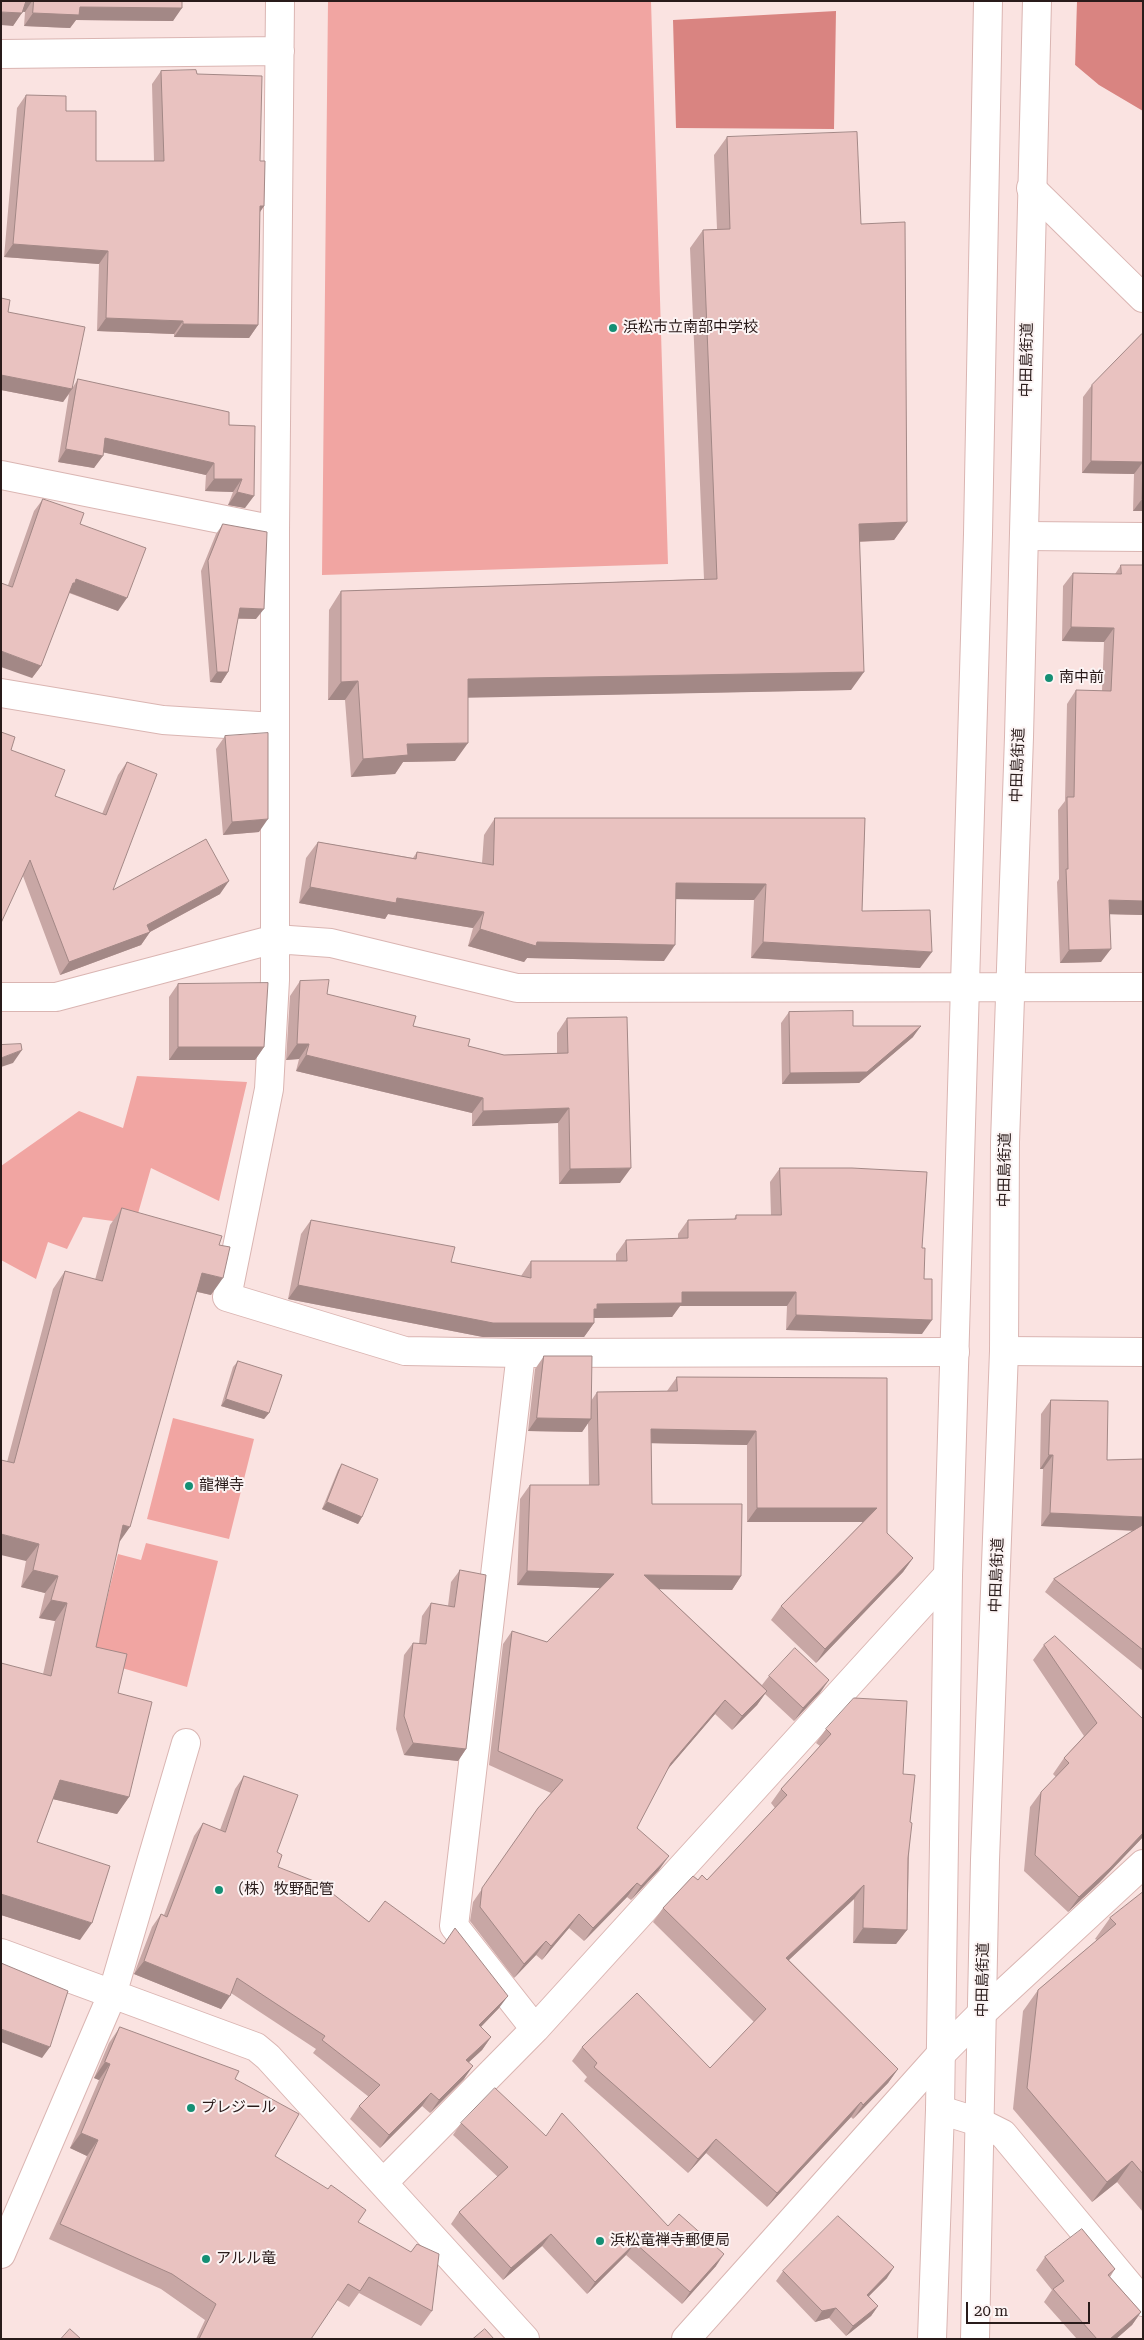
<!DOCTYPE html>
<meta charset="utf-8">
<style>
body{margin:0}
#map{position:relative;width:1144px;height:2340px;overflow:hidden;background:#fae3e1;font-family:"Roboto Serif",serif}
canvas{display:block}
.frame{position:absolute;inset:0;border:2px solid #291b1a;pointer-events:none}
.scale{position:absolute;left:966px;top:2302px;width:124px;height:22px;box-sizing:border-box;border:2px solid #291b1a;border-top:0;padding-left:6px;font-size:15px;line-height:18px;white-space:nowrap;color:#291b1a;-webkit-text-stroke:4px #fcf4f4;paint-order:stroke}
</style>
<div id="map">
<canvas width="1144" height="2340"></canvas>
<div class="frame"></div>
<div class="scale">20 m</div>
</div>
<script>
const c = document.querySelector('canvas').getContext('2d');
c.lineJoin = 'round';
function fill(path, color) { c.fillStyle = color; c.fill(path, 'evenodd'); }
function trace(path, color, width, dash) { c.strokeStyle = color; c.lineWidth = width; c.lineCap = dash ? 'butt' : 'round'; c.setLineDash(dash || []); c.stroke(path); }
function label(font, color, halo, rows, align = 'center') {
  c.font = font + ' "Roboto Serif","Noto Sans JP",serif'; c.lineWidth = 4; c.setLineDash([]); c.textBaseline = 'middle'; c.strokeStyle = halo; c.fillStyle = color; for (const [text, x, y, turn = 0] of rows) {
    c.save(); c.translate(x, y); c.rotate((+turn || 0) * Math.PI / 180); c.textAlign = isNaN(turn) ? turn : align; if (halo) c.strokeText(text, 0, 0); c.fillText(text, 0, 0); c.restore();
  }
}
const green = new Path2D(`
 M328 1H651L668 564 322 575Z
 M137 1076 247 1082 219 1201 151 1168 135 1224 83 1217 67 1249 48 1242 36 1279 1 1260V1166L79 1111 123 1128Z
 M173 1418 254 1439 229 1539 147 1519Z
 M146 1543 218 1561 187 1687 74 1654 103 1615 118 1554 141 1560Z`);
const water = new Path2D(`
 M999 1H1143V111L1099 85Z
 M836 11 834 129 676 128 673 20Z`);
const pier = new Path2D(`
 M997 1H1077L1075 68 998 3Z`);
const minor = new Path2D(`
 M280 1 275 530V980L269 1089 227 1297 405 1351 521 1353 955 1352
 M1 54 280 51
 M1031 188 1143 298
 M1 475 275 530
 M1024 536 1143 537
 M1 693 163 720 274 727
 M1 997H56L275 939 331 943 517 988 1143 987
 M1004 1351 1143 1352
 M521 1353 454 1926 535 2029
 M1 1953 256 2047 268 2057 525 2339
 M940 2110 979 2122 1003 2134 1143 2302
 M383 2183 535 2029 948 1575
 M1 2254 112 1995 186 1743
 M686 2339 941 2054 983 2012 1143 1864`);
const tertiary = new Path2D(`
 M932 2339 940 2110 948 1575 978 534 988 1
 M975 2339 985 1860 1004 1351 1005 1142 1019 737 1037 1`);
const wall = new Path2D(`
 M1 1H182L173 21 76 20 70 28 24 26 25 12H22L13 26Z
 M161 71 197 74 260 161 264 206 260 212 258 325 249 338 174 337V334L97 331 99 264 4 257 17 108 26 95 66 111 96 161H154L152 84Z
 M727 137 861 224 907 522 894 540 860 542 851 690 468 697 455 761 403 762 395 774 351 777 345 700H328L329 610 341 591 704 579 690 248 703 230 717 229 714 155Z
 M1 298 8 312 73 387 78 379 229 425 255 426 245 508 228 505 233 492 205 491 206 475 103 452 94 468 58 462 69 394 63 402 1 390Z
 M1142 334 1143 511H1133L1134 474 1082 473 1083 397 1092 385Z
 M43 499 80 524 118 611 69 593 41 666 32 678 8 585 34 511Z
 M223 524 256 619H238L228 672 221 683 210 682 201 571 216 534Z
 M1121 565H1143V915L1110 914 1101 962 1060 963 1057 882 1059 879 1058 810 1065 801 1067 704 1076 690 1102 691 1104 642 1062 641 1063 586 1073 573 1115 574Z
 M225 736 259 832 223 835 216 749Z
 M11 750 55 796 102 814 118 775 127 762 113 890 220 894 150 932 141 945 60 975 23 876Z
 M495 818H865L862 911 920 968 751 958 754 900 676 899 664 961 527 958 524 962 468 946 473 928 388 914 385 919 299 903 306 858 318 842 413 858 417 852 482 863 484 835Z
 M300 981 327 994 468 1046 504 1055 557 1053V1033L567 1018 620 1183 559 1184 558 1123 472 1126V1113L296 1071 299 1059 286 1060 290 996Z
 M178 984 264 1047 255 1060H169V997Z
 M789 1012 853 1026 913 1037 859 1083 782 1084 781 1023Z
 M780 1168 922 1248V1334L786 1330 787 1306H680L672 1317 594 1318V1323L584 1337H483L288 1299 301 1234 311 1220 451 1262 521 1276 531 1261H616V1254L626 1240 678 1239V1234L688 1220 734 1219 736 1215H771L770 1182Z
 M122 1208 219 1245 211 1295 197 1292 119 1542 96 1647 118 1693 129 1797 117 1814 53 1799 37 1842 80 1940 1 1915 43 1674 55 1621 39 1618 45 1593 21 1587 26 1561 7 1462 53 1289 65 1271 95 1280 110 1225Z
 M544 1356 591 1401 597 1392 667 1391 677 1377 887 1378V1533L913 1558 903 1572 816 1663 771 1620 781 1606 863 1522H747V1445L651 1443 652 1504 741 1576 732 1590 659 1589 762 1685 769 1676 820 1693 794 1721 765 1694 757 1705 732 1730 715 1714 667 1770 637 1828 659 1870 631 1900 627 1897 584 1941 569 1928 542 1960 536 1955 514 1978 470 1921 473 1902 538 1808 551 1793 489 1765 503 1644 512 1631 547 1642 600 1588 517 1585 520 1499 530 1485H589L588 1423 582 1432 528 1431 535 1369Z
 M238 1361 269 1413 264 1419 221 1406 233 1367Z
 M1051 1400 1107 1460 1143 1459V1671L1045 1592 1054 1579 1133 1531 1041 1526 1043 1469H1040L1041 1414Z
 M342 1464 362 1517 358 1524 322 1509 338 1470Z
 M460 1570 466 1749 458 1761 404 1755 396 1729 404 1655 413 1643 419 1644 422 1616 431 1603 448 1606 451 1582Z
 M1044 1645 1143 1719V1837L1099 1883 1068 1912 1024 1871 1030 1807 1041 1792 1056 1777 1053 1774 1064 1758 1084 1736 1033 1660Z
 M826 1729 903 1774 910 1822 907 1930 896 1944 853 1943 854 1899 789 1960 898 2069 888 2083 853 2119 851 2117 767 2207 706 2153 688 2173 584 2081 587 2077 572 2061 582 2047 710 2068 754 2022 653 1922 663 1908 698 1880H707L775 1808 771 1803 781 1789 820 1746 816 1743Z
 M244 1776 277 1852 278 1867 369 1922 499 2008 481 2027 491 2037 482 2050 469 2062 464 2079 430 2113 422 2106 380 2148 350 2119 359 2106 369 2097 313 2053 316 2049 231 1993 221 2009 134 1974 152 1927 161 1914 164 1915 194 1836 203 1823 220 1830 235 1789Z
 M1143 1892V2212L1117 2182 1092 2202 1013 2109 1023 2011 1038 1990 1097 1940 1095 1939 1110 1918Z
 M120 2027 235 2079 275 2156 358 2222 432 2311 421 2326 359 2293 349 2307 337 2300 311 2339H196L205 2320 161 2289 49 2239 87 2156 70 2148 99 2080 94 2078 109 2043Z
 M461 2123 546 2136 668 2226 716 2266 682 2304 626 2255 587 2294 542 2246 503 2280 451 2224 459 2212 498 2177 453 2135Z
 M1045 2257 1115 2269 1110 2277 1141 2312 1132 2325 1116 2339H1077L1044 2302 1052 2290 1036 2270Z
 M783 2271 887 2278 869 2296 878 2306 871 2316 846 2336 829 2318 815 2322 776 2281Z`);
const shadedWall = new Path2D(`
 M25 1H32L25 12 18 11Z
 M80 7 182 8 173 21 76 20 70 28 24 26 33 13Z
 M1 12 22 13 13 26 1 25Z
 M260 206H264L255 219Z
 M13 244 108 251 99 264 4 257Z
 M106 318 183 321 174 334 97 331Z
 M183 324 258 325 249 338 174 337Z
 M1 375 72 389 63 402 1 390Z
 M105 438 214 463 206 475 97 451Z
 M66 449 103 456 94 468 58 462Z
 M1091 461 1143 462 1134 474 1082 473Z
 M214 479H242L233 492 205 491Z
 M237 492 254 496 245 508 228 505Z
 M1142 499H1143V511H1133Z
 M907 522 894 540 847 542 859 524Z
 M76 579 127 598 118 611 68 592 73 583Z
 M240 608 264 609 256 619 233 618Z
 M1071 627 1114 628 1104 642 1062 641Z
 M1 651 41 666 32 678 1 667Z
 M217 672H228L221 683 210 682Z
 M864 672 851 690 455 698 468 679Z
 M358 681 345 700H328L341 682Z
 M468 743 455 761 403 762 395 774 351 777 363 759 407 744Z
 M268 819 259 832 223 835 232 822Z
 M229 881 220 894 148 933 150 932 141 945 60 975 69 962 147 925Z
 M676 883 766 884 754 900 665 899Z
 M310 887 397 898 484 912 473 928 388 914 385 919 299 903Z
 M1109 900 1143 901V915L1100 914Z
 M480 929 537 942 675 945 664 961 527 958 524 962 468 946Z
 M763 942 932 952 920 968 751 958Z
 M1111 949 1101 962 1060 963 1069 950Z
 M921 1026 913 1037 859 1083 782 1084 790 1073Z
 M297 1044H309L299 1059 286 1060Z
 M178 1047H264L255 1060H169Z
 M22 1050 13 1063 1 1067V1058Z
 M306 1055 483 1098 472 1113 296 1071Z
 M569 1108 558 1123 472 1126 483 1111Z
 M631 1168 620 1183 559 1184 570 1169Z
 M202 1273 223 1278 211 1295 190 1290Z
 M298 1285 594 1323 584 1337H483L288 1299Z
 M682 1292H796L787 1306H680L672 1317 591 1318 597 1304Z
 M796 1315 932 1320 922 1334 786 1330Z
 M226 1399 269 1413 264 1419 221 1406Z
 M537 1418 591 1419 582 1432 528 1431Z
 M651 1429 756 1431 747 1445 641 1443Z
 M1049 1455H1053L1043 1469H1040Z
 M327 1502 362 1517 358 1524 322 1509Z
 M757 1508H877L867 1522H747Z
 M1050 1513 1143 1517V1531L1041 1526Z
 M123 1525 130 1527 118 1544Z
 M1 1534 39 1544 26 1561 1 1555Z
 M913 1558 903 1572 816 1663 825 1649Z
 M33 1570 58 1576 45 1593 21 1587Z
 M527 1571 614 1574 604 1588 517 1585Z
 M644 1575 741 1576 732 1590 634 1589Z
 M51 1600 67 1603 55 1621 39 1618Z
 M829 1680 820 1693 794 1721 803 1708Z
 M767 1691 757 1705 732 1730 742 1716Z
 M725 1700 715 1714 661 1777 671 1763Z
 M413 1743 466 1749 458 1761 404 1755Z
 M60 1780 129 1797 117 1814 48 1798Z
 M1143 1833V1837L1099 1883 1068 1912 1079 1897Z
 M669 1856 659 1870 631 1900 641 1886Z
 M637 1883 627 1897 584 1941 593 1928Z
 M864 1885 854 1899 776 1972 786 1958Z
 M1 1894 92 1923 80 1940 1 1915Z
 M579 1914 569 1928 542 1960 551 1946Z
 M863 1928 907 1930 896 1944 853 1943Z
 M546 1941 536 1955 514 1978 524 1964Z
 M144 1961 230 1996 221 2009 134 1974Z
 M508 1996 499 2008 470 2038 479 2025Z
 M1 2029 50 2047 42 2058 1 2042Z
 M491 2037 482 2050 457 2073 466 2060Z
 M105 2062 110 2064 99 2080 94 2078Z
 M473 2066 464 2079 430 2113 439 2100Z
 M898 2069 888 2083 853 2119 863 2105Z
 M431 2093 422 2106 380 2148 389 2135Z
 M861 2102 851 2117 767 2207 777 2193Z
 M81 2133 98 2140 87 2156 70 2148Z
 M716 2139 706 2153 688 2173 698 2159Z
 M1132 2161 1117 2182 1092 2202 1107 2182Z
 M551 2234 542 2246 503 2280 511 2268Z
 M635 2243 626 2255 587 2294 595 2282Z
 M724 2254 716 2266 682 2304 690 2292Z
 M894 2267 887 2278 860 2305 867 2295Z
 M878 2306 871 2316 846 2336 853 2326Z
 M836 2308 829 2318 815 2322 822 2311Z
 M1141 2312 1132 2325 1116 2339H1110Z`);
const building = new Path2D(`
 M1 1H26L22 13 1 12Z
 M34 1H182V8L80 7 79 15 33 13Z
 M196 70 197 74 262 76 260 161H265L264 206H260L258 325 183 324V321L106 318 108 251 13 244 26 95 66 96V111H96V161H164L161 71Z
 M857 132 861 224 905 222 907 522 859 524 864 672 468 679V743L407 744 408 755 363 759 358 681 341 682V591L717 579 703 230 730 229 727 137Z
 M1 298 10 300 8 312 85 327 72 389 1 375Z
 M1142 334 1143 335V499H1142L1143 462 1091 461 1092 385Z
 M78 379 229 412V425L255 426 254 496 237 492 242 479H214V463L105 438 103 456 66 449Z
 M43 499 84 513 80 524 146 548 127 598 76 579 75 583H73L41 666 1 651V583L12 587Z
 M223 524 267 532 264 609 240 608 228 672H217L208 561Z
 M1121 565H1143V901L1109 900 1111 949 1069 950 1066 869H1068L1067 797H1074L1076 690 1111 691 1114 628 1071 627 1073 573 1121 574Z
 M1 732 15 737 11 750 65 770 55 796 106 815 127 762 157 774 113 890 206 839 229 881 147 925 150 932 69 962 30 860 1 923Z
 M268 733V819L232 822 225 736Z
 M495 818H865L862 911 930 910 932 952 763 942 766 884 676 883 675 945 537 942 536 946 480 929 484 912 397 898 396 903 310 887 318 842 416 859 417 852 493 865Z
 M329 980 327 994 416 1016 413 1026 470 1039 468 1046 504 1055 568 1053 567 1018 627 1017 631 1168 570 1169 569 1108 483 1111V1098L306 1055 309 1044H297L300 981Z
 M268 983 264 1047H178V984Z
 M853 1011V1026H921L867 1072 790 1073 789 1012Z
 M21 1044 22 1050 1 1058V1045Z
 M780 1168H852L927 1172 922 1248H925L924 1279H932V1320L796 1315V1292H682V1303L597 1304V1309H594V1323H493L298 1285 311 1220 455 1247 451 1262 531 1278V1261H627L626 1240 688 1238V1220L736 1219V1215H781Z
 M122 1208 222 1236 219 1245 230 1247 223 1278 202 1273 130 1527 123 1525 96 1647 127 1654 118 1693 152 1702 129 1797 60 1780 37 1842 110 1866 92 1923 1 1894V1663L51 1676 67 1603 51 1600 58 1576 33 1570 39 1544 1 1534V1460L14 1463 65 1271 102 1281Z
 M544 1356H592L591 1419 537 1418Z
 M238 1361 282 1375 269 1413 226 1399Z
 M677 1377 887 1378V1533L913 1558 825 1649 781 1606 877 1508H757L756 1431 651 1429 652 1504H742L741 1576 644 1575 767 1691 742 1716 725 1700 671 1763 637 1828 669 1856 641 1886 637 1883 593 1928 579 1914 551 1946 546 1941 524 1964 480 1907 482 1888 538 1808 563 1780 498 1751 512 1631 547 1642 614 1574 527 1571 530 1485H599L597 1392 677 1391Z
 M1051 1400 1108 1401 1107 1460 1143 1459V1517L1050 1513 1053 1455H1049Z
 M342 1464 378 1479 362 1517 327 1502Z
 M1143 1525V1650L1054 1579Z
 M460 1570 486 1575 466 1749 413 1743 404 1716 413 1643 426 1644 431 1603 454 1607Z
 M1055 1636 1143 1719V1833L1110 1868 1079 1897 1035 1855 1041 1792 1069 1763 1064 1758 1097 1723 1044 1645Z
 M795 1648 829 1680 803 1708 769 1676Z
 M854 1698 907 1701 903 1774 915 1775 910 1822 912 1823 908 1858 907 1930 863 1928 864 1885 786 1958 898 2069 863 2105 861 2102 777 2193 716 2139 698 2159 594 2067 597 2063 582 2047 637 1993 710 2068 766 2009 663 1908 693 1876 698 1880 702 1875 707 1880 787 1795 781 1789 831 1734 826 1729Z
 M244 1776 298 1795 277 1852 282 1855 278 1867 319 1883 369 1922 385 1901 444 1944 455 1928 508 1996 479 2025 491 2037 466 2060 473 2066 439 2100 431 2093 389 2135 359 2106 380 2085 322 2040 325 2036 237 1978 230 1996 144 1961 161 1914 167 1917 203 1823 225 1832Z
 M1143 1892V2174L1132 2161 1107 2182 1027 2088 1038 1990 1116 1924 1110 1918Z
 M1 1963 68 1991 50 2047 1 2029Z
 M120 2027 239 2071 235 2079 299 2114 275 2156 328 2189 331 2185 366 2210 358 2222 411 2252 417 2244 439 2254 432 2311 369 2277 360 2291 348 2284 311 2339H199L216 2304 172 2274 60 2224 98 2140 81 2133 110 2064 105 2062Z
 M495 2088 546 2136 562 2113 668 2226 679 2214 724 2254 690 2292 635 2243 595 2282 551 2234 511 2268 459 2212 508 2167 461 2123Z
 M838 2216 894 2267 867 2295 878 2306 853 2326 836 2308 822 2311 783 2271Z
 M1082 2229 1115 2269 1108 2275 1141 2312 1110 2339H1097L1053 2289 1064 2281 1045 2257Z
 M70 2329 81 2339H61Z
 M485 2329 494 2339H473Z`);
const markers = [
 [613,328,5,"#158f74"],
 [1049,678,5,"#158f74"],
 [189,1486,5,"#158f74"],
 [219,1890,5,"#158f74"],
 [191,2108,5,"#158f74"],
 [600,2241,5,"#158f74"],
 [206,2259,5,"#158f74"]
];
const poiNames = [
 ["浜松市立南部中学校",623,328],
 ["南中前",1059,678],
 ["龍禅寺",199,1486],
 ["（株）牧野配管",229,1890],
 ["プレジール",201,2108],
 ["浜松竜禅寺郵便局",610,2241],
 ["アルル竜",216,2259]
];
const streetNames = [
 ["中田島街道",1027,360,-89],
 ["中田島街道",1018,765,-88],
 ["中田島街道",1005,1170,-89],
 ["中田島街道",997,1575,-88],
 ["中田島街道",983,1980,-89]
];
fill(green, '#f1a5a2');
fill(water, '#d98481');
fill(pier, '#fae3e1');
trace(minor, '#dab5b2', 30);
trace(tertiary, '#dab5b2', 30);
trace(minor, '#fff', 28);
trace(tertiary, '#fff', 28);
fill(wall, '#c8a7a5');
fill(shadedWall, '#a38886');
fill(building, '#e9c2c0');
trace(building, '#a38886', 1);
for (const [x, y, r, color] of markers) { const dot = new Path2D(); dot.arc(x, y, r, 0, 2 * Math.PI); c.fillStyle = color; c.fill(dot); trace(dot, '#fcf4f4', 2); }
label('15px', '#291b1a', '#fcf4f4', poiNames, 'left');
label('15px', '#291b1a', '#fcf4f4', streetNames);
</script>
